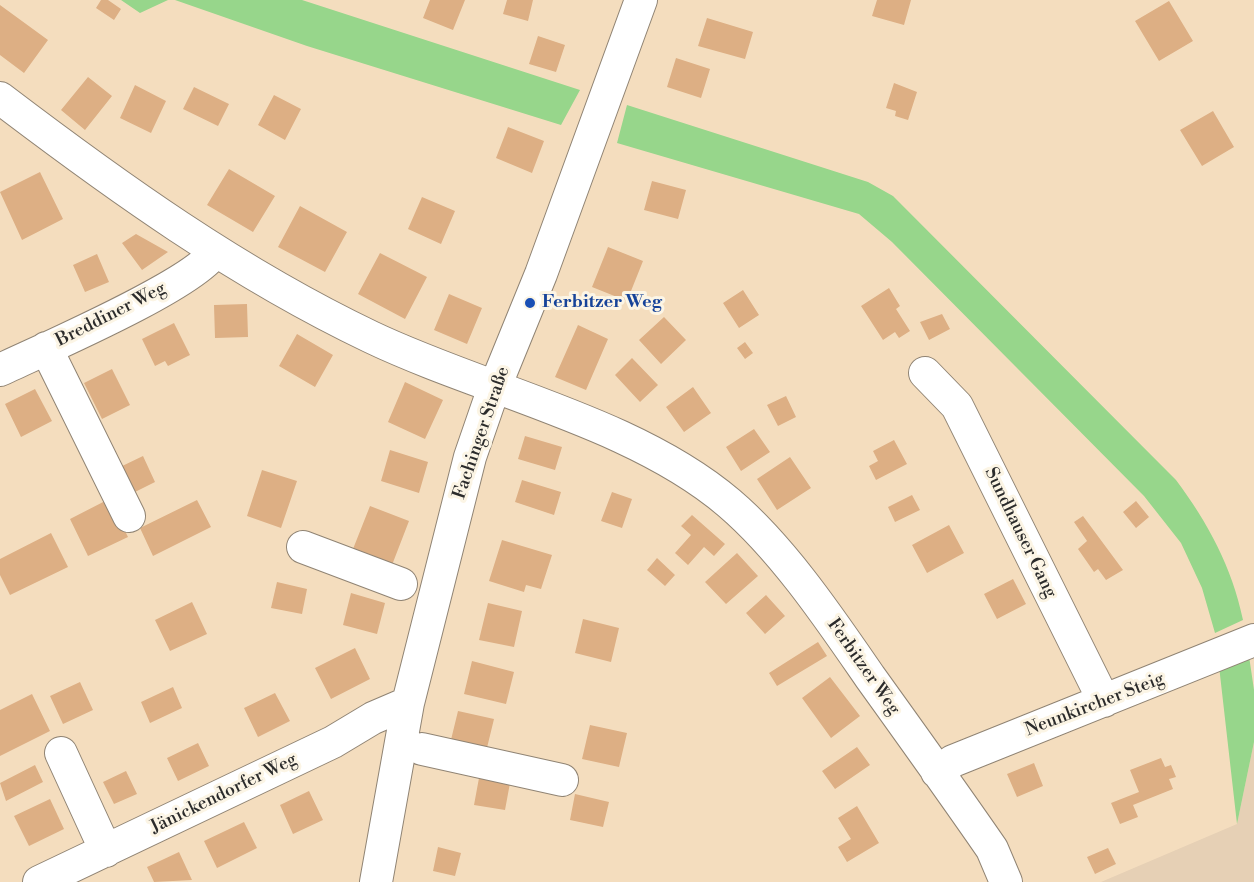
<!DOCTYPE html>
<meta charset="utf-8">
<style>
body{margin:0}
canvas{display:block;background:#f4ddbe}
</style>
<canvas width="1254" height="882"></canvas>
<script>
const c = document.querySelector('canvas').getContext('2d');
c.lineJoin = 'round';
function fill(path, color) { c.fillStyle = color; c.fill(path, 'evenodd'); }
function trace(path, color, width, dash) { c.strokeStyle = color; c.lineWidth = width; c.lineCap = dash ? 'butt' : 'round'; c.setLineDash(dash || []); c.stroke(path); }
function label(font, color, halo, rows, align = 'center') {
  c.font = font + ' "Libre Bodoni",serif'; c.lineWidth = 6; c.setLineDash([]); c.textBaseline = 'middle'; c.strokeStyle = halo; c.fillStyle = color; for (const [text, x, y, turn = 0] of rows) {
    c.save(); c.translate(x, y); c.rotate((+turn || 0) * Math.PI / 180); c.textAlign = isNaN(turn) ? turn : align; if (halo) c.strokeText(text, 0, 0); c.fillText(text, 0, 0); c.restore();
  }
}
const built = new Path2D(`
 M1254 742V882H1101L1237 824Z`);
const green = new Path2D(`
 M121 0H168L140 13Z
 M175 0H302L580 90 561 125 307 46Z
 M627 105 868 182 893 196 1176 480C1208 523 1232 567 1243 620L1215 633 1202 588 1181 543 1144 496 892 242 859 214 617 143Z
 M1249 656 1254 690V742L1237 824 1219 666Z`);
const building = new Path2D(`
 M101 0H108L121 9 114 20 96 8Z
 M430 0H465L453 30 423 18Z
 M507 0H533L528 21 503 14Z
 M877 0H911L904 25 872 16Z
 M1169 1 1193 41 1159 61 1135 21Z
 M0 5 48 40 24 73 0 55Z
 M707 18 753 32 745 59 698 46Z
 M538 36 565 45 556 72 529 64Z
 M676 58 710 69 701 98 667 87Z
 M88 77 112 96 85 130 61 110Z
 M894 83 917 92 908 120 895 116 896 111 886 108Z
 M135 85 166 101 151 133 120 118Z
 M194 87 229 104 218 126 183 109Z
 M274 95 301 109 285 140 258 125Z
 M1213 111 1234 147 1202 166 1180 130Z
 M508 127 544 141 532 173 496 158Z
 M229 169 275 196 253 232 207 205Z
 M40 172 63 219 22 240 0 192Z
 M652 181 686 190 678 219 644 210Z
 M422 197 455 211 441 244 408 229Z
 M300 206 347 232 325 272 278 247Z
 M136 234 168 252 142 270 122 243Z
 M608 247 643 261 627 301 592 287Z
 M380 253 427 277 405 319 358 294Z
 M97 254 109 282 85 292 73 265Z
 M889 288 900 306 896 309 910 331 899 338 895 332 883 340 861 306Z
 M743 290 759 315 739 328 723 303Z
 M449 294 482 308 467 344 434 330Z
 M247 304 248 337 215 338 214 305Z
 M942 314 950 329 929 340 920 322Z
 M664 317 686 340 661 364 639 340Z
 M174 323 190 355 168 366 165 361 155 366 142 339Z
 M578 325 608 339 586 390 555 377Z
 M297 334 333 355 315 387 279 366Z
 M745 342 753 353 745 359 737 348Z
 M632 358 658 385 640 402 615 375Z
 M112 369 130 405 102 419 84 383Z
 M405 382 443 400 425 439 388 422Z
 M693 387 711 413 684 432 666 407Z
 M35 389 52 421 21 437 5 404Z
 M786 396 796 417 778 426 767 405Z
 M754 429 770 452 741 471 726 447Z
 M525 436 562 447 555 470 518 459Z
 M894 440 907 464 876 480 869 466 878 461 873 451Z
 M390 450 428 462 419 493 381 481Z
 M143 456 155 482 129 495 116 469Z
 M790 457 811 488 777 510 757 479Z
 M262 470 297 481 281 528 247 516Z
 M522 480 561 492 554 515 515 502Z
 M612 492 632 499 622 528 601 521Z
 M912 495 920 510 895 522 888 507Z
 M109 499 128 537 88 556 70 519Z
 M197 500 211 527 153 556 140 528Z
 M1136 501 1149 517 1136 528 1123 512Z
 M370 506 409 521 392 565 353 549Z
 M692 515 725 544 714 556 704 547 688 565 675 553 691 535 681 526Z
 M1083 516 1123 570 1106 580 1098 569 1094 572 1078 549 1087 541 1074 522Z
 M949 525 964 553 927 573 912 545Z
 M51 533 68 567 10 595 0 575V559Z
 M502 540 552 555 541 589 526 585 524 592 489 581Z
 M737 553 758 576 726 604 705 582Z
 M657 558 675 575 665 586 647 570Z
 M1013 579 1026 604 997 619 984 594Z
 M277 582 307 589 302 614 271 608Z
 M351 593 385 603 377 634 343 625Z
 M766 595 785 616 765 634 746 613Z
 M192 602 207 634 170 651 155 620Z
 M488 603 522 611 514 647 479 640Z
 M583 619 619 628 611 662 575 653Z
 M818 642 827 656 777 686 769 673Z
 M355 648 370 679 331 699 315 668Z
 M472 661 514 672 506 704 464 694Z
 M830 677 860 716 831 738 802 698Z
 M80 682 93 710 63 724 50 696Z
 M173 687 182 708 150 723 141 702Z
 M275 693 290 721 258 737 244 708Z
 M32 694 50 731 0 756V710Z
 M458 711 494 719 485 756 449 748Z
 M590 725 627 733 619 767 582 759Z
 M198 743 209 766 178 781 167 758Z
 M857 747 870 765 835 789 822 771Z
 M1161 758 1165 767 1171 765 1176 777 1169 779 1173 789 1133 805 1138 817 1120 824 1111 803 1139 792 1130 770Z
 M1034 763 1043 786 1017 797 1007 774Z
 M35 765 43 782 6 801 0 783Z
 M126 771 137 794 114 804 103 782Z
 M479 778 510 783 505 810 474 805Z
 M309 791 323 820 293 834 280 805Z
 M575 794 609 802 603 827 570 820Z
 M50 799 64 829 29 846 14 816Z
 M857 806 879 843 847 862 838 847 851 839 838 818Z
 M244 822 257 848 217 868 204 841Z
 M438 847 461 853 455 876 433 871Z
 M1108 848 1116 864 1095 874 1087 857Z
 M179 852 192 880 154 882 147 867Z`);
const minor = new Path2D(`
 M0 98C117 187 237 273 371 337 484 391 634 422 729 503 783 549 830 619 870 677 911 734 952 791 992 849L1006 882
 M46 348 129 516
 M0 370C42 350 196 284 215 251
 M925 373 957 406 1104 701
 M303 547 401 584
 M422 749 562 780
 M61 753 106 851
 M937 772 953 761 1254 640
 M39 882 333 742 373 718 408 703
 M376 882 408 703 470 457 490 399 541 274 641 0`);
const markers = [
 [530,303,6,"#1a4fb4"]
];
const transitNames = [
 ["Ferbitzer Weg",542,303]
];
const streetNames = [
 ["Breddiner Weg",111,315,-27],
 ["Fachinger Straße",482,433,-71],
 ["Sundhauser Gang",1020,533,64],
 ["Ferbitzer Weg",863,667,55],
 ["Neunkircher Steig",1095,705,-21],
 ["Jänickendorfer Weg",224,794,-26]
];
fill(built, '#e6d0b5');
fill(green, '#97d68b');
fill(building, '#ddaf84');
trace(minor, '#908474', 34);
trace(minor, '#fff', 32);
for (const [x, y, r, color] of markers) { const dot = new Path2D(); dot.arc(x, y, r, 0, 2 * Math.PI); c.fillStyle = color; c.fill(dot); trace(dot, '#fcf5e5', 2); }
label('bold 18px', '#164399', '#fcf5e5', transitNames, 'left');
label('18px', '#2b2b2b', '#fcf5e5', streetNames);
</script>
